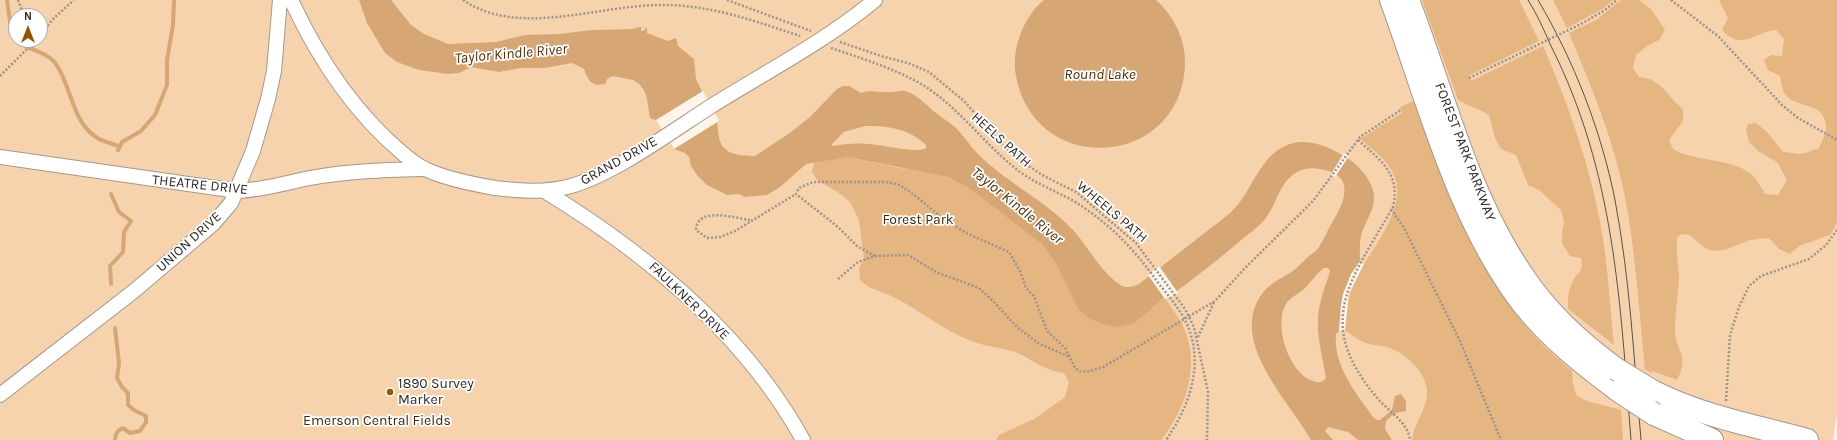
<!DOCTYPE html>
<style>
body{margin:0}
#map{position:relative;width:1837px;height:440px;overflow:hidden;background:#fef4e9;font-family:Karla,sans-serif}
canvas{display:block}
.north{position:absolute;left:8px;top:8px;width:40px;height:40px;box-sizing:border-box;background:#fff;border:1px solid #aba9a8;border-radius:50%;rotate:0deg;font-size:11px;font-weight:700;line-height:16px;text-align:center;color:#2e2925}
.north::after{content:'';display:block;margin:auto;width:14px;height:18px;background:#8a5504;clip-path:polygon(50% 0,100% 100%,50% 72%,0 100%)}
</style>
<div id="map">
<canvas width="1837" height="440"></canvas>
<div class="north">N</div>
</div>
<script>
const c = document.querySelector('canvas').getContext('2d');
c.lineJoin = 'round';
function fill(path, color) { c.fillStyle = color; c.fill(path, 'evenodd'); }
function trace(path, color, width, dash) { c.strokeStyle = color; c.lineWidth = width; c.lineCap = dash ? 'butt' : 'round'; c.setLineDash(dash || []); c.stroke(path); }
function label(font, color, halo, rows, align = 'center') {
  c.font = font + ' Karla,sans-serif'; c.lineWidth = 3.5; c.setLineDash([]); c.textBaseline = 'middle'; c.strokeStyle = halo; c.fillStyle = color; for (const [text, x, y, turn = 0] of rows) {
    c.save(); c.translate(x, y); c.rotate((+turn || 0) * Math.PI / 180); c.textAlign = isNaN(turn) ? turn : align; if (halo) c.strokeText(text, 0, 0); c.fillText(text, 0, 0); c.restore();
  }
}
const green = new Path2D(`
 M0 0H1837V413L1833 440H0ZM16 16H40V40H16Z`);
const forest = new Path2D(`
 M1422 0H1519L1539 41 1468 76 1471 81 1543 46C1568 104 1590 165 1601 227 1608 266 1610 306 1614 345L1568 309C1568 299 1568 292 1572 283 1576 272 1585 273 1581 258L1570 256 1562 243V233L1564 222 1561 210 1539 190 1528 185 1516 155 1501 149 1495 138 1489 115C1479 109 1469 106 1458 100Z
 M1553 0H1613L1604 8 1567 28Z
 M1621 0H1639L1652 10 1665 30 1659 40 1647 46 1636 55 1633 68 1639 77C1663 79 1666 96 1683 109V121L1669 140 1673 149C1696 163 1737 157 1755 178 1759 183 1762 189 1765 194L1778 195 1787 180 1777 162 1758 151 1749 142 1746 130 1748 124 1756 123 1767 132 1783 152 1802 154 1819 148C1821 142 1827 133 1826 127 1825 100 1796 110 1785 94 1782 90 1781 82 1780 76L1768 70 1764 60 1771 55 1782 56 1784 39 1776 30C1754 32 1742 52 1722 30L1728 18 1719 0H1837V223L1830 235 1799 246 1790 254 1779 249 1769 238C1762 239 1753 239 1747 241 1721 252 1712 258 1690 235L1681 234 1677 238C1676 250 1678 262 1679 275 1679 292 1675 310 1675 327 1674 351 1691 354 1677 380L1652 371 1651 373 1645 369C1639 312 1636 254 1625 197 1614 140 1591 86 1569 33L1596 20Z
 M1416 100C1444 180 1470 257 1524 324 1538 342 1555 356 1572 371L1573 384 1577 396 1587 401 1621 410 1623 440H1412C1414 422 1428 410 1427 390 1426 372 1404 352 1387 347 1382 345 1375 346 1369 344 1360 341 1352 336 1345 330 1346 314 1347 298 1354 283 1368 252 1409 209 1394 175 1388 160 1372 149 1360 139L1402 113 1400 107Z
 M848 157 899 168 927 172 948 177 967 187 1042 244 1056 264 1077 307 1147 313 1164 297C1171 307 1179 317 1184 328 1201 366 1185 410 1161 440H996L999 435 1036 418 1065 397 1069 382 1064 373C1046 371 1035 362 1020 354 1007 348 992 348 978 343 945 333 920 309 889 295 878 290 869 289 860 280L859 268 864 259 859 220 850 202 839 193 817 180 812 172 814 162Z`);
const water = new Path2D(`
 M359 0H391L411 25 424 34 448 44 496 42 525 35 559 34 593 30 632 29 641 27V31L645 30V27L647 29V33L668 41 676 38 678 46 694 59 696 79 717 122 719 138 722 146 729 152 739 155 755 156 791 132 810 117 837 89 843 86H849L861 93C872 89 879 93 890 92 897 92 902 89 908 92 916 95 921 100 928 106 936 114 947 120 956 128 965 137 972 149 982 158 1010 184 1045 201 1072 229 1088 246 1100 271 1119 284 1126 289 1132 287 1139 284L1229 214C1245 200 1251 181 1264 164 1286 134 1315 138 1344 156 1357 163 1373 180 1374 196 1375 211 1364 222 1361 236 1359 244 1360 252 1360 260L1364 264 1349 294 1345 330 1339 331 1336 334C1333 366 1356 393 1373 417L1377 420H1380L1392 410 1395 396 1401 394 1406 401V411L1395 413 1386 421 1385 429 1392 440H1358L1348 432 1328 427 1325 431 1333 440H1311C1289 400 1224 338 1265 290 1273 282 1283 277 1293 271 1301 265 1307 256 1316 251 1321 245 1324 238 1328 230 1338 213 1359 181 1329 171 1322 169 1313 167 1305 169 1279 176 1279 202 1265 219 1258 228 1248 234 1239 242 1219 259 1198 275 1177 291L1164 297 1147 313 1132 324 1117 327 1103 324 1088 318 1077 307 1056 264 1042 244 967 187 948 177 848 157 806 164 780 187 767 195 745 197 739 194 727 195 707 185 697 175 691 166 689 157 685 153 674 149 656 120 650 118 647 99 644 90 639 84 633 80 613 76 607 79 605 84C591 87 588 80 584 69L572 63 545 68H520L499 72 471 67 459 73 448 74 419 70 397 62 385 53 367 23ZM865 126C888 126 908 128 926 145V148C916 154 880 144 867 144 856 143 843 144 833 146L831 145 844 132ZM1324 268H1328L1330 271C1327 282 1322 293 1320 304 1314 329 1322 353 1326 378 1322 383 1319 383 1313 381 1289 374 1273 325 1286 304 1290 297 1299 294 1305 288 1312 281 1316 274 1324 268Z
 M1044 0H1156C1174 16 1186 40 1185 64 1182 168 1035 179 1016 76 1011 50 1023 17 1044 0Z`);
const pier = new Path2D(`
 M703 91 719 121 674 149 656 120Z
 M1344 153 1349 156 1335 177 1331 174Z
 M1360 261 1364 264 1349 294 1345 330 1339 331 1341 305 1343 294 1351 274Z
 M1159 266 1178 293 1165 299 1148 275Z`);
const stream = new Path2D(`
 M7 0 11 29 16 39
 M17 40C28 51 47 51 56 64 72 87 72 126 101 140 107 142 113 144 118 146
 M118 150 122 142 141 131 155 115 167 85V60L173 25 174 0
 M111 284 110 266 123 252 124 232 131 221 119 212 111 194
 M115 440C115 434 118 430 123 428L130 433 140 431 146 422V416L134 410 128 405V393L122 387 117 378 119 363 115 328`);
const path = new Path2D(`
 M18 0 24 16
 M463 0C519 38 598 5 660 5 708 4 755 21 800 36
 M727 0 811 31
 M1671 0 1718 36 1782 105 1798 118 1837 140
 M1581 24 1605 10 1617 0
 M40 35 54 18 74 0
 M840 42 881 56 908 63 929 72 964 101 1004 146 1020 160 1042 175 1076 192 1136 243 1185 309 1194 327 1208 392 1207 440
 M831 48C863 59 897 69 926 87 961 110 986 146 1020 172 1041 187 1065 194 1086 209 1117 231 1137 253 1159 284 1168 295 1177 306 1184 318 1206 360 1191 404 1166 440
 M0 76 36 40
 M1469 78 1527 50
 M1358 140C1380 160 1401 173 1393 207 1350 282 1312 323 1379 400 1390 412 1408 423 1410 440
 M1391 209 1404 228 1460 341 1501 440
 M750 220C735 218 697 206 696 230L707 238 720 237 735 231 796 194
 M875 256 857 246 838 227 796 194 799 188 813 182H886L900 185 917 197 941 217 966 233 1009 252 1020 271 1026 288 1034 296 1047 331 1065 348 1075 368 1079 371 1087 372 1103 367 1215 301 1245 268 1313 201 1360 137 1401 110
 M838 279 858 262 875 256 908 255 936 272 979 288 994 302 1017 327 1038 343 1070 357
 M1198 337 1214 302
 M1726 401 1730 335 1739 307 1749 286 1761 276 1809 259 1826 245 1837 230`);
const minor = new Path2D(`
 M291 0C317 56 354 112 401 152 408 158 416 165 425 169 446 179 472 184 495 188 521 191 545 193 571 186 616 173 672 131 713 105 766 72 827 40 875 0
 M0 157 237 191C263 190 285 183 310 178 347 171 385 170 423 169
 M546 192C647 254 745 334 803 440
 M0 395 134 291 213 224 231 203 253 151 268 99 274 71 280 0`);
const primary = new Path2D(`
 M1391 0C1428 100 1457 218 1523 304 1550 338 1584 365 1619 391
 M1408 0C1443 91 1466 191 1521 273 1546 312 1580 342 1616 369
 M1652 391C1704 417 1752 425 1807 440
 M1654 414 1712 440`);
const tram = new Path2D(`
 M1528 0C1537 14 1544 30 1551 46 1615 173 1620 301 1631 440
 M1538 0C1574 61 1601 130 1615 200 1630 279 1634 360 1641 440`);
const pathBridge = new Path2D(`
 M1527 50 1581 24`);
const primaryBridge = new Path2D(`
 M1616 369 1652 391
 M1619 391 1654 414`);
const markers = [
 [390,392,4,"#8a5504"]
];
const streetNames = [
 ["HEELS PATH",1001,140,42],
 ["FOREST PARK PARKWAY",1465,152,69],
 ["GRAND DRIVE",619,161,-29],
 ["THEATRE DRIVE",200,185,6],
 ["WHEELS PATH",1112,212,40],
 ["UNION DRIVE",189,242,-42],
 ["FAULKNER DRIVE",689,301,44]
];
const parkNames = [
 ["Forest Park",918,220],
 ["Emerson Central Fields",377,421]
];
const poiNames = [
 ["1890 Survey",398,384],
 ["Marker",398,400]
];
const waterNames = [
 ["Taylor Kindle River",511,54,-5],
 ["Round Lake",1100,75],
 ["Taylor Kindle River",1017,206,39]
];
fill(green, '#f7d3ad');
fill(forest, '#e5b582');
fill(water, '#d6a774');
fill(pier, '#fef4e9');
trace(stream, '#d6a774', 4);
trace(minor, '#a4988d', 16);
trace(primary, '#a4988d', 24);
trace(path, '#9b938c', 2.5, [2, 2]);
trace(minor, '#fff', 14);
trace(primary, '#fff', 22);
trace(tram, '#58524d', 1);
trace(primaryBridge, '#a4988d', 24, []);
trace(pathBridge, '#9b938c', 2.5, [2, 2]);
trace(primaryBridge, '#fff', 22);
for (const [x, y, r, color] of markers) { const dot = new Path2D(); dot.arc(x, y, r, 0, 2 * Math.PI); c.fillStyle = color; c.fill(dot); trace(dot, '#fff', 1.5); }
label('14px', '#2e2925', '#fff', streetNames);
label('14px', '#3c2810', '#fff', parkNames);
label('14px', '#2e2925', '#fff', poiNames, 'left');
label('italic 15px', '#503106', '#fff', waterNames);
</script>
